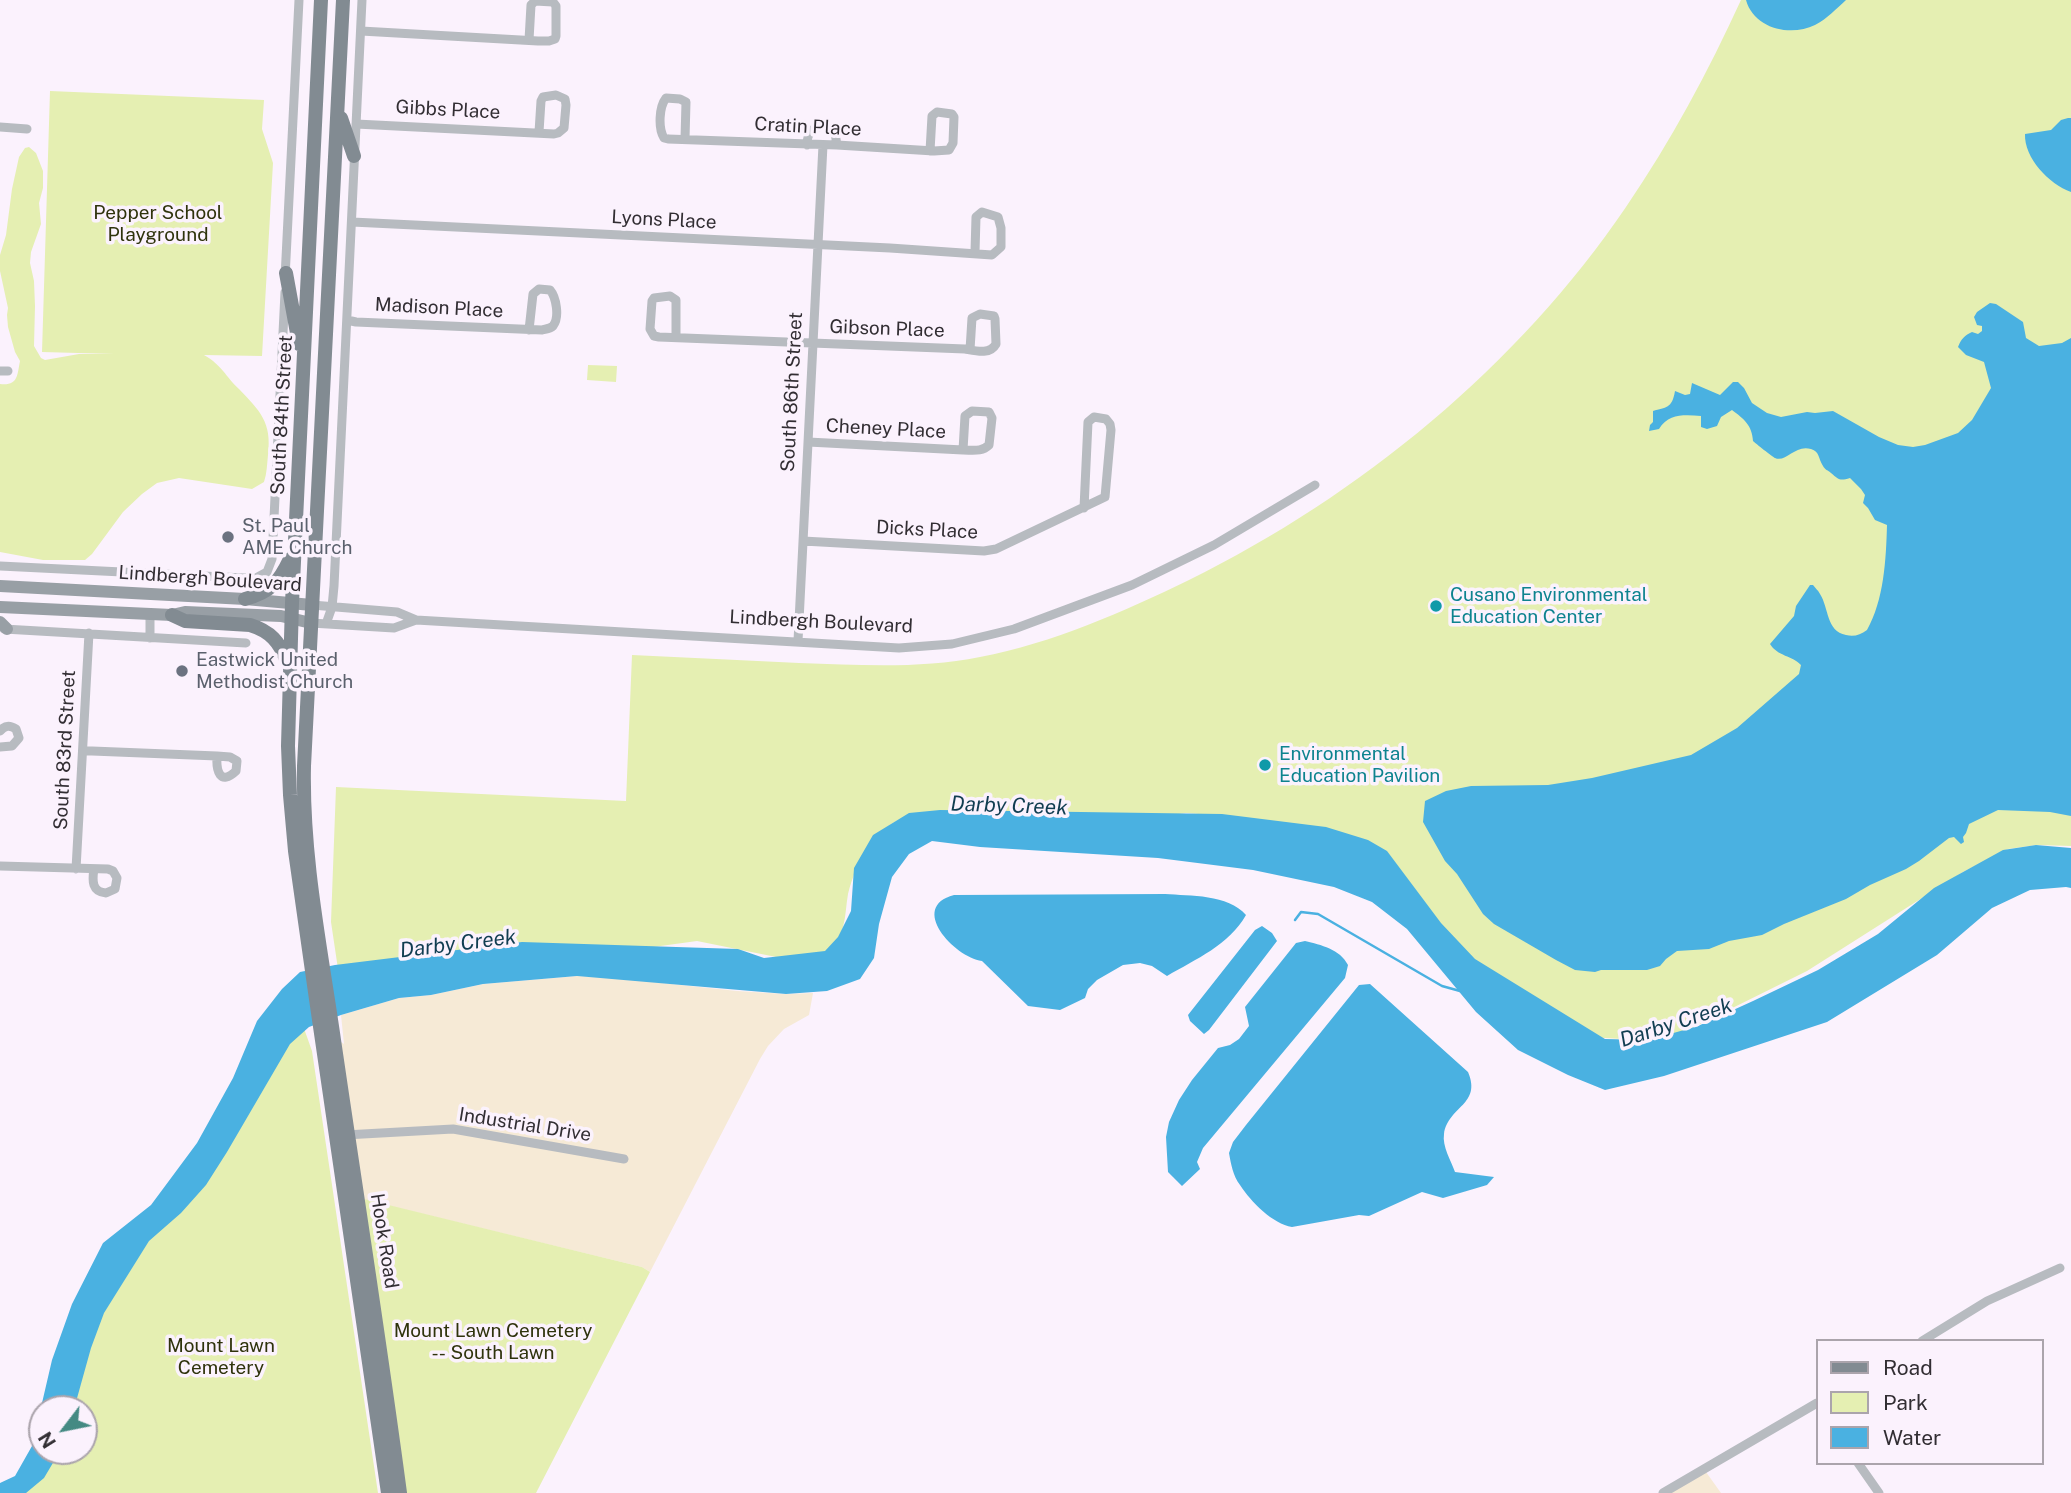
<!DOCTYPE html>
<style>
body{margin:0}
#map{position:relative;width:2071px;height:1493px;overflow:hidden;background:#fbf2fd;font-family:"Public Sans",sans-serif}
canvas{display:block}
.legend{position:absolute;left:1816px;top:1339px;width:228px;height:126px;box-sizing:border-box;background:#fbf2fd;border:2px solid #aba4ac;margin:0;padding:9px 12px;list-style:none;font-size:21px;color:#322e33}
.legend li{display:flex;align-items:center;gap:14px;height:35px}
.legend b{width:35px;border:2px solid #aba4ac}
.north{position:absolute;left:28px;top:1395px;width:70px;height:70px;box-sizing:border-box;background:#fbf2fd;border:2px solid #aba4ac;border-radius:50%;rotate:238deg;font-size:19px;font-weight:700;line-height:28px;text-align:center;color:#322e33}
.north::after{content:'';display:block;margin:auto;width:24px;height:32px;background:#448a83;clip-path:polygon(50% 0,100% 100%,50% 72%,0 100%)}
</style>
<div id="map">
<canvas width="2071" height="1493"></canvas>
<ul class="legend">
<li><b style="height:9px;background:#828b92"></b>Road</li>
<li><b style="height:19px;background:#e5efb2"></b>Park</li>
<li><b style="height:19px;background:#4ab1e1"></b>Water</li>
</ul>
<div class="north">N</div>
</div>
<script>
const c = document.querySelector('canvas').getContext('2d');
c.lineJoin = 'round';
function fill(path, color) { c.fillStyle = color; c.fill(path, 'evenodd'); }
function trace(path, color, width, dash) { c.strokeStyle = color; c.lineWidth = width; c.lineCap = dash ? 'butt' : 'round'; c.setLineDash(dash || []); c.stroke(path); }
function label(font, color, halo, rows, align = 'center') {
  c.font = font + ' "Public Sans",sans-serif'; c.lineWidth = 7; c.setLineDash([]); c.textBaseline = 'middle'; c.strokeStyle = halo; c.fillStyle = color; for (const [text, x, y, turn = 0] of rows) {
    c.save(); c.translate(x, y); c.rotate((+turn || 0) * Math.PI / 180); c.textAlign = isNaN(turn) ? turn : align; if (halo) c.strokeText(text, 0, 0); c.fillText(text, 0, 0); c.restore();
  }
}
const industrial = new Path2D(`
 M577 976 606 977 737 991 786 994 813 993 809 1015 784 1029 768 1046 760 1059 650 1272 642 1267 357 1198 334 1037 344 1044 341 1015 399 998 431 995 483 984Z
 M1706 1472 1721 1493H1668Z`);
const green = new Path2D(`
 M1741 0H2071V846L2037 845 2008 849 1963 872 1807 971 1684 1032 1638 1040 1589 1037 1534 1013 1441 930 1225 816 1186 813 1172 815 909 816C876 825 856 862 848 894 846 905 846 916 843 927 841 935 836 944 832 952L781 958 697 941 624 951 600 950 514 942 492 945 435 957 338 969 331 922 336 787 626 801 632 655C688 658 744 660 799 663 860 665 921 669 980 657 1053 643 1123 612 1189 580 1361 495 1518 366 1626 207 1671 141 1708 72 1741 0Z
 M50 91 264 100 262 129 273 163 262 356 204 355C223 366 225 376 239 389 260 411 272 422 268 455 267 464 267 473 264 482L252 489 179 478 157 483 142 494 123 512 92 554 85 560H43L0 552V384C18 386 17 376 20 361L15 352 8 327 7 315 8 308 0 271V255L6 235 12 189 19 157 25 148 29 147 36 153 43 171V188L39 203 41 224 31 252 30 263 34 281 35 306 34 346 41 358 45 360 79 354H114L42 352Z
 M588 365 617 366 616 382 587 380Z
 M296 1006 312 1051 378 1493H2L44 1451H84V1409H62L72 1348Z
 M364 1199 642 1267 650 1272 536 1493H406Z`);
const water = new Path2D(`
 M1746 0H1846C1837 8 1827 19 1815 25 1791 37 1754 29 1746 0Z
 M2068 118H2071V192C2049 184 2024 158 2025 134L2051 130 2061 120Z
 M1990 303 1996 304 2023 322 2026 338 2039 346 2062 343 2071 338V816L2050 812 1998 810 1969 824 1966 833 1963 837 1964 842 1961 844 1954 837 1949 838 1919 861 1906 869 1870 885 1846 899 1784 924 1762 935 1729 941 1709 949 1677 951 1666 959 1660 966 1647 970H1601L1595 972 1575 970 1556 960 1494 924 1483 914 1457 874 1445 861 1423 822 1425 801 1446 791 1471 786 1548 785 1592 778 1691 755 1737 728 1799 674 1801 665C1793 656 1777 656 1770 644L1794 616 1796 606 1810 585H1813C1815 588 1818 590 1820 594 1829 608 1826 631 1846 635 1854 637 1860 635 1867 630 1884 600 1886 560 1887 525L1875 520 1868 508 1863 503 1865 495 1861 489 1850 478C1840 481 1839 480 1831 473 1828 470 1825 470 1823 466 1818 458 1820 452 1811 449 1795 444 1786 463 1775 458 1773 457 1755 443 1753 441 1752 425 1744 419 1732 410L1721 417 1717 426 1707 429 1701 427V416C1685 415 1669 413 1659 429L1649 431 1650 425 1653 422V411C1666 407 1672 409 1675 391L1685 395 1690 394 1692 383 1720 395 1733 382H1738L1744 388 1752 403 1767 413 1781 417 1807 412 1815 413 1833 411 1879 437 1898 445 1913 447 1925 445 1958 433 1972 420 1991 388 1984 362 1966 355 1958 347C1961 339 1965 335 1972 332L1978 334 1982 331V326L1977 325 1974 317 1977 312Z
 M940 810 1222 814 1326 827 1368 840 1387 851 1441 923 1475 959 1605 1039 1649 1040 1698 1026 1753 1001 1818 970 1878 934 1934 888 2003 850 2036 845 2071 848V888L2066 887 2030 890 1992 908 1937 955 1827 1022 1664 1076 1605 1090 1568 1075 1518 1050 1476 1012 1407 929 1372 902 1334 887 1253 870 1158 858 980 847 932 841 909 854 892 877 879 924 874 958 860 979 827 991 786 994 577 976 483 984 431 995 399 998 341 1015 309 1027 290 1044 227 1152 206 1185 181 1213 149 1241 104 1313 91 1348 74 1409H42V1451H60L44 1478 26 1493H0V1483L15 1476 32 1446 52 1360 72 1304 103 1243 151 1205 197 1143 233 1078 257 1021 282 989 300 972 335 965 522 942 738 949 764 958 825 951 838 937 851 911 854 868 873 835 909 813Z
 M1165 894C1190 896 1228 894 1246 915 1229 945 1196 959 1167 976L1152 966 1140 963 1123 965 1097 980 1088 989 1085 998 1060 1010 1028 1006 982 961C954 957 908 907 954 895Z
 M1262 926 1272 933 1277 941 1209 1030 1204 1034 1190 1021 1188 1015 1255 930Z
 M1305 941C1321 945 1340 949 1348 965L1345 978 1203 1148 1197 1162 1200 1169 1182 1186 1168 1172 1166 1137 1169 1122 1179 1100 1192 1080 1218 1048 1230 1045 1239 1039 1249 1026 1245 1007 1296 943Z
 M1370 984 1468 1072C1482 1105 1448 1106 1444 1134 1442 1146 1451 1161 1455 1172L1494 1177 1487 1185 1443 1198 1422 1192 1369 1216 1359 1215 1292 1227C1273 1224 1251 1202 1240 1185 1233 1176 1231 1164 1229 1153L1233 1142 1246 1125 1359 985Z`);
const stream = new Path2D(`
 M1295 920 1301 912 1318 914 1442 986 1460 991`);
const street = new Path2D(`
 M361 31 538 41H549L555 39 556 36V6L553 2 535 1 531 5 529 40
 M356 124 554 134 558 133 564 128 566 105 565 99 556 95 543 97 541 101 539 132
 M0 127 27 129
 M685 139 686 102 680 99 666 98C659 107 658 128 664 138L668 139 837 145 934 151 949 150 953 143 954 117 952 114 937 112 932 116 930 151
 M807 145C807 133 812 127 824 126L835 133 837 145
 M352 222 890 248 992 255 1001 247V228L998 217 982 212 976 217 975 252
 M285 278 299 0
 M347 320 356 322 542 330C545 329 550 329 553 326 560 317 556 297 550 290L539 289 533 294 529 330
 M676 337V300L670 296 654 298 652 301 650 329 654 336 659 337 965 349C976 351 990 355 996 344L995 319 994 316 980 314 972 318 970 350
 M0 371H8
 M808 442 963 450C973 450 982 452 989 445L992 418 989 412 972 411 965 416 963 450
 M803 541 984 551 996 549 1105 497 1111 430 1110 424 1106 419 1094 417 1088 422 1084 508
 M0 566 244 578H256L267 572 272 559 285 292
 M312 605 397 612 416 620 899 648 952 644 1014 629 1132 585 1214 545 1315 485
 M311 623 394 628 416 620
 M326 624 332 607 334 586 362 0
 M4 629 246 643
 M150 638V614
 M798 641 823 145
 M0 731C5 725 10 725 16 729L19 738 12 746 0 747
 M83 751H92L217 756 230 757 237 761 236 771C220 786 216 771 217 756
 M0 866 108 869 113 871 117 878 115 889 106 893C92 892 92 881 94 869
 M76 869 89 633
 M345 1135 453 1129 624 1159
 M1922 1341 1987 1301 2060 1268
 M1858 1463 1879 1493
 M1663 1493 1817 1403`);
const secondary = new Path2D(`
 M0 586 245 599 312 605
 M0 607 172 615 185 612 281 616 311 623
 M0 622 7 629`);
const primary = new Path2D(`
 M321 0 292 603 288 746 290 795 295 851 316 999 388 1493
 M343 0 304 766C302 858 321 949 334 1040 356 1191 380 1342 400 1493
 M341 118 354 156
 M286 273 299 344
 M245 599C271 592 279 582 290 559
 M172 615 185 621 250 625C270 631 280 642 287 662`);
const markers = [
 [228,537,7,"#6b7280"],
 [1436,606,7,"#0f9aa8"],
 [182,671,7,"#6b7280"],
 [1265,765,7,"#0f9aa8"]
];
const streetNames = [
 ["Gibbs Place",448,110,3],
 ["Cratin Place",808,127,3],
 ["Lyons Place",664,220,3],
 ["Madison Place",439,308,3],
 ["Gibson Place",887,329,2],
 ["South 86th Street",792,392,-87],
 ["South 84th Street",282,415,-87],
 ["Cheney Place",886,429,3],
 ["Dicks Place",927,530,3],
 ["Lindbergh Boulevard",210,579,4],
 ["Lindbergh Boulevard",821,622,3],
 ["South 83rd Street",65,750,-87],
 ["Industrial Drive",525,1125,9],
 ["Hook Road",384,1241,81]
];
const parkNames = [
 ["Pepper School",158,213],
 ["Playground",158,235],
 ["Mount Lawn Cemetery",493,1331],
 ["-- South Lawn",493,1353],
 ["Mount Lawn",221,1346],
 ["Cemetery",221,1368]
];
const worshipNames = [
 ["St. Paul",242,526],
 ["AME Church",242,548],
 ["Eastwick United",196,660],
 ["Methodist Church",196,682]
];
const cultureNames = [
 ["Cusano Environmental",1450,595],
 ["Education Center",1450,617],
 ["Environmental",1279,754],
 ["Education Pavilion",1279,776]
];
const waterNames = [
 ["Darby Creek",1009,806,2],
 ["Darby Creek",458,944,-7],
 ["Darby Creek",1676,1023,-18]
];
fill(industrial, '#f6ead6');
fill(green, '#e5efb2');
fill(water, '#4ab1e1');
trace(stream, '#4ab1e1', 2.5);
trace(street, '#b7bbc0', 9);
trace(secondary, '#989fa5', 12);
trace(primary, '#828b92', 14);
for (const [x, y, r, color] of markers) { const dot = new Path2D(); dot.arc(x, y, r, 0, 2 * Math.PI); c.fillStyle = color; c.fill(dot); trace(dot, '#fbf2fd', 2.5); }
label('19px', '#322e33', '#fbf2fd', streetNames);
label('19px', '#2f330c', '#fbf2fd', parkNames);
label('19px', '#5b616d', '#fbf2fd', worshipNames, 'left');
label('19px', '#0d838f', '#fbf2fd', cultureNames, 'left');
label('italic 21px', '#113d51', '#fbf2fd', waterNames);
</script>
